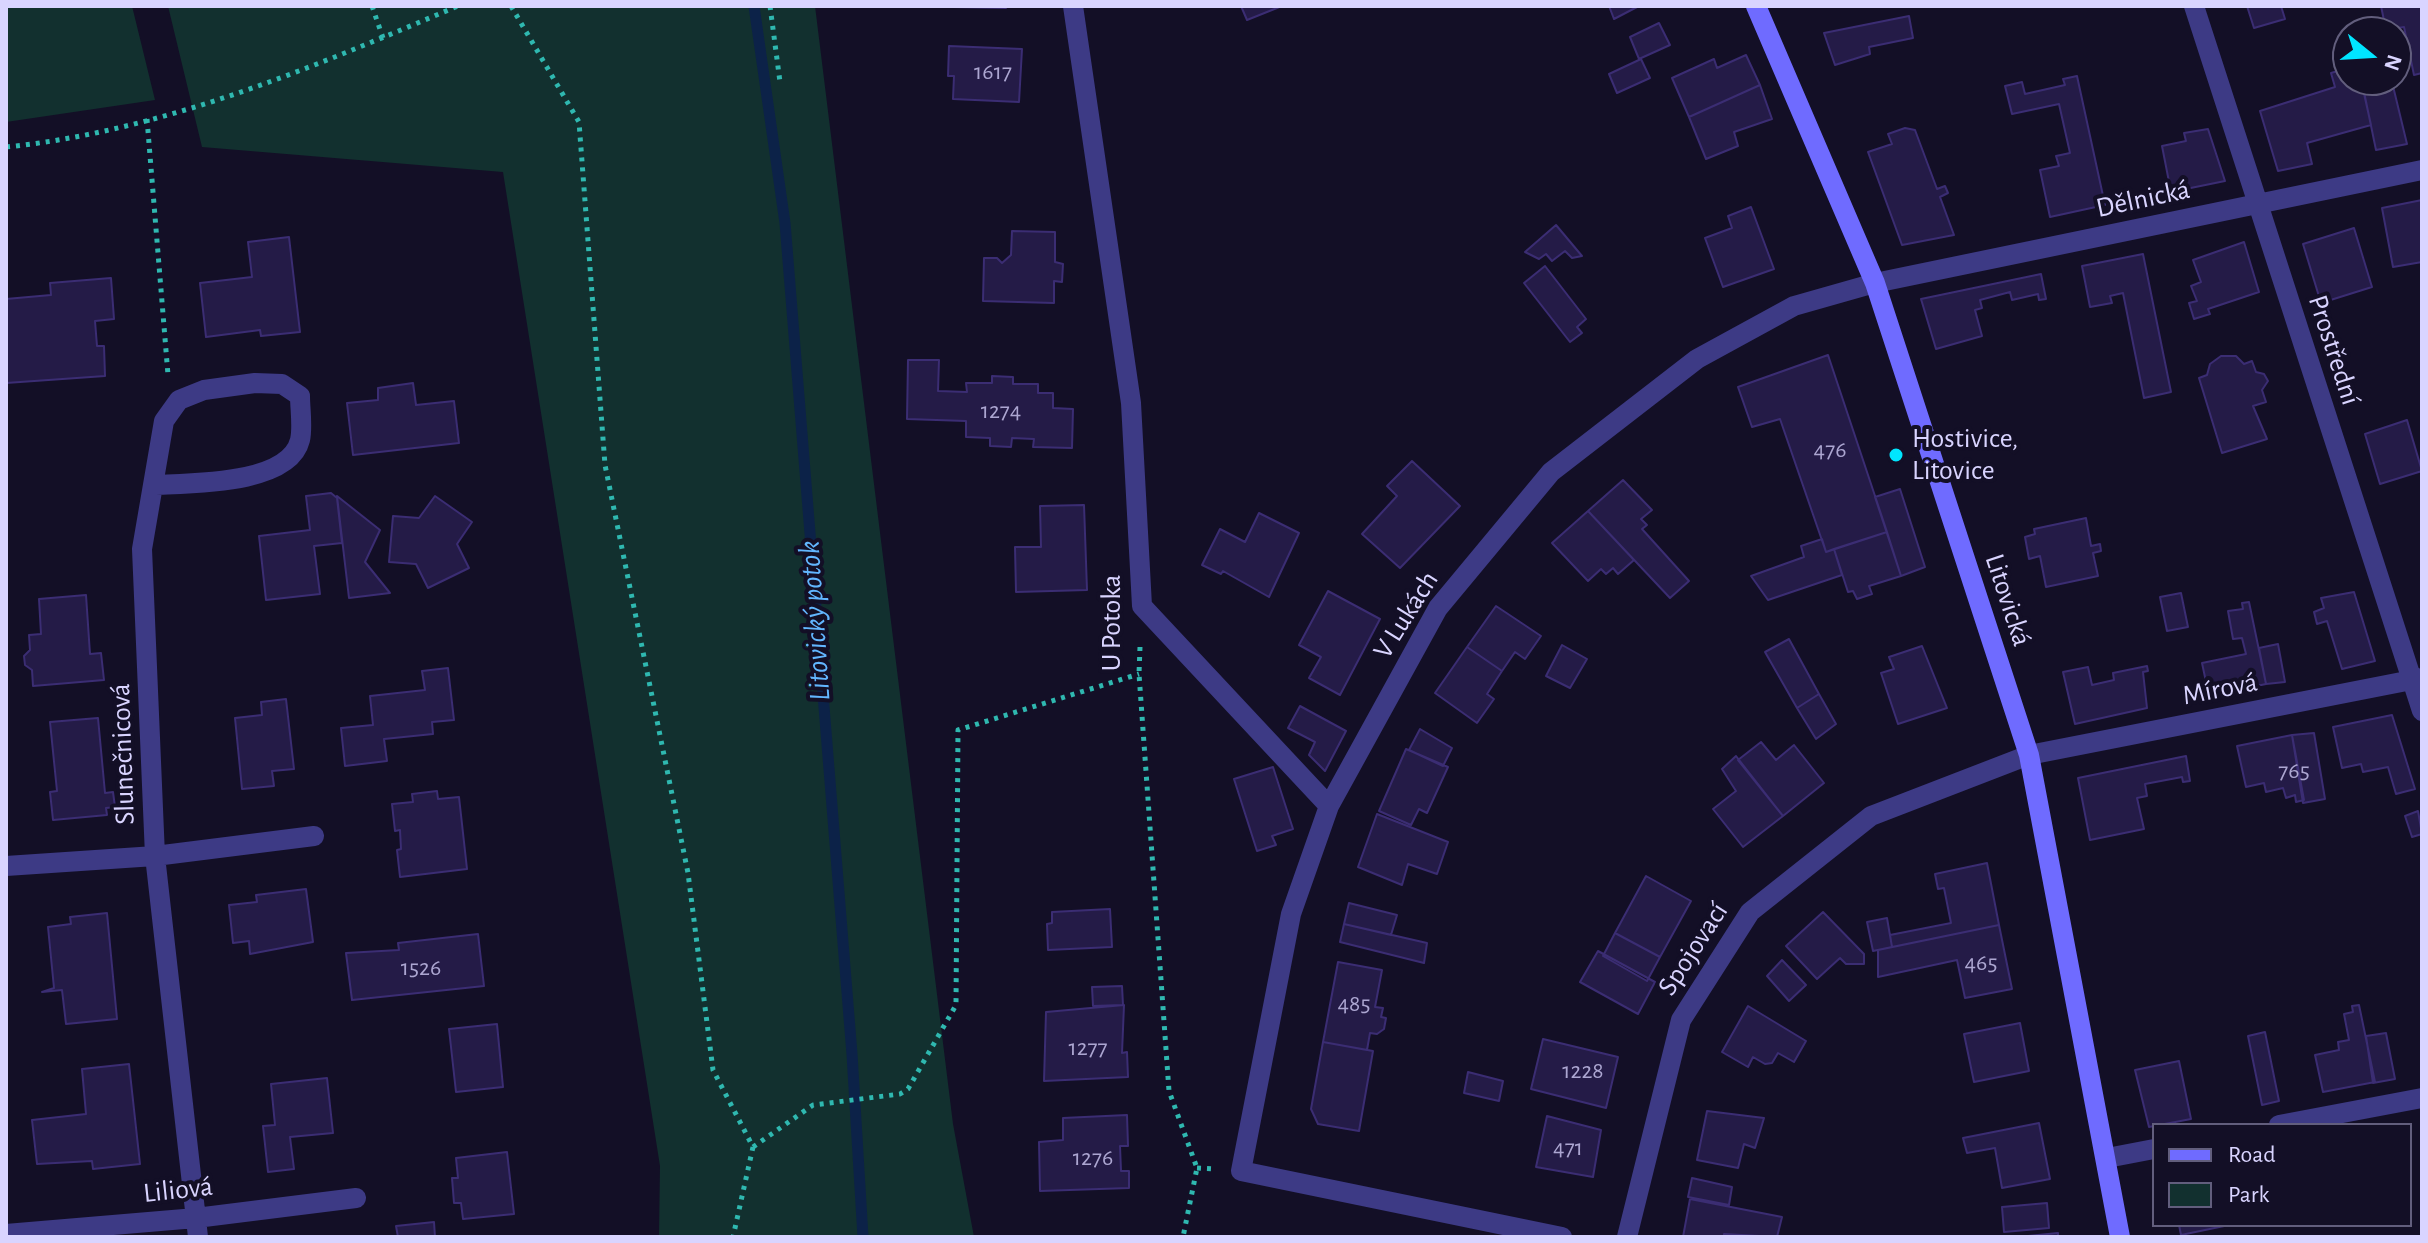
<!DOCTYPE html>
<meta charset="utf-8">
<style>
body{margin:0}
#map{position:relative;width:2428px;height:1243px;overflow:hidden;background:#130f26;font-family:"Alegreya Sans",sans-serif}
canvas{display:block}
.frame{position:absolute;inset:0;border:8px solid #d9d4ff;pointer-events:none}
.legend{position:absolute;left:2152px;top:1123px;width:260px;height:104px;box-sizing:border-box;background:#130f26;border:2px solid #625e7d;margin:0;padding:10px 14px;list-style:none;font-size:24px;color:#d9d4ff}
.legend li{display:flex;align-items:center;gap:16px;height:40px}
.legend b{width:40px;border:2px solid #625e7d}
.north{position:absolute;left:2332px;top:16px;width:80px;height:80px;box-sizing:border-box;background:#130f26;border:2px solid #625e7d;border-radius:50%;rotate:108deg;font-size:22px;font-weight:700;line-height:32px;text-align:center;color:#d9d4ff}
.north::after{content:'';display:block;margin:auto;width:28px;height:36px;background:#00e5ff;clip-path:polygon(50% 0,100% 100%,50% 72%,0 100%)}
</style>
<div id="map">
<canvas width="2428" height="1243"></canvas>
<div class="frame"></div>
<ul class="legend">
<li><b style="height:10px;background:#6f6bff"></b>Road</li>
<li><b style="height:22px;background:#12302f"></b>Park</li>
</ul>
<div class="north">N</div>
</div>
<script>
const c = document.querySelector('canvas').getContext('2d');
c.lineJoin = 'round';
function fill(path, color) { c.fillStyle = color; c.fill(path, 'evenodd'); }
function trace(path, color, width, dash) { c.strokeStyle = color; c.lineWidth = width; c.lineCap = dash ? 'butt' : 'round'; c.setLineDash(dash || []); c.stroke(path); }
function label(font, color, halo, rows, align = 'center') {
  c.font = font + ' "Alegreya Sans",sans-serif'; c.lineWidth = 8; c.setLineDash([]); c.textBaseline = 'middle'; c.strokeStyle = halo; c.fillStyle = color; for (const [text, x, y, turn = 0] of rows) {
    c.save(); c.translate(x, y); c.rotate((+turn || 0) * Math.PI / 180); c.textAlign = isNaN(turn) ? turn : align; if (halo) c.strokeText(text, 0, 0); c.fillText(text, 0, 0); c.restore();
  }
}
const green = new Path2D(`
 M6 6H132L155 100 6 122Z
 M168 6H815L953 1124 974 1237H659L660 1166 503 172 202 147Z`);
const stream = new Path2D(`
 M754 6 785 223 852 1054 863 1237`);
const building = new Path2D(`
 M899 6H1006V8Z
 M1241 6H1282L1247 20Z
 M1609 6H1639L1614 19Z
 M2247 6H2281L2285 19 2254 28Z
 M2381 6H2422V73L2414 75 2404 27 2386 30Z
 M1909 16 1913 38 1869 47 1870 54 1835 65 1824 33Z
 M1659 23 1670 45 1639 59 1630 37Z
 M949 46 1022 49 1019 102 953 99 954 76H948Z
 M1746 55 1760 85 1689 117 1672 78 1714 59 1717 68Z
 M1641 59 1650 78 1617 93 1609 74Z
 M2348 68V80H2361L2371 125 2307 143 2312 164 2278 171 2260 111 2335 87 2331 73Z
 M2077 76 2105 205 2050 217 2040 170 2059 166 2056 156 2070 153 2059 104 2012 114 2005 86 2022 82 2025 94 2065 85 2063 79Z
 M1760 85 1772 119 1734 132 1738 146 1706 159 1689 117Z
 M2368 86 2369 91 2393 86 2407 144 2376 150 2363 87Z
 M1905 128 1915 130 1937 189 1945 186 1948 193 1940 197 1954 235 1902 245 1868 152 1892 144 1888 134Z
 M2208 129 2225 181 2171 192 2162 146 2186 141 2184 133Z
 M2422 200V262L2393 267 2382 208Z
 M1751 207 1774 269 1723 287 1705 238 1732 228 1728 216Z
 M1556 225 1582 256 1572 258 1565 251 1552 261 1546 254 1539 259 1525 252Z
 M2354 228 2372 287 2321 303 2303 244Z
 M1012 231 1055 232V262L1063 264 1062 282 1054 281V303L983 301 984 258H997L1002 263 1011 255Z
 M289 237 300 332 261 336 260 330 206 337 200 283 252 277 248 242Z
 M2244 242 2259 292 2208 309 2210 314 2194 319 2189 303 2197 301 2191 286 2201 282 2193 260Z
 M2143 254 2171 392 2144 398 2123 293 2110 296 2112 303 2090 307 2082 266Z
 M1545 266 1586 319 1577 327 1582 333 1570 342 1524 283Z
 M2041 274 2046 299 2039 300 2038 294 2012 300 2010 292 1980 300 1982 308 1975 310 1982 336 1936 349 1921 299Z
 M111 278 114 319 95 321 97 346H104L105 376 6 383V299L51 295 50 283Z
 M1828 355 1887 532 1826 552 1780 419 1752 427 1738 387Z
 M2221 356H2236L2244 364 2252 361 2256 372 2264 374 2268 381 2262 390 2266 402 2253 406 2267 439 2222 453 2199 378 2207 375 2210 364Z
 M908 360H939L938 391 967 392 966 383H992V376L1013 377V384H1038V393H1053V408L1073 409 1072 448 1033 447 1034 439 1012 438 1011 447 990 446V438L966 437V421L907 419Z
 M413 383 416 405 454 401 459 443 353 455 347 403 378 400V388Z
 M2407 420 2422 471 2380 484 2365 434Z
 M1412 461 1460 506 1400 568 1362 534 1397 496 1387 486Z
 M1623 480 1652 510 1641 519 1647 525 1642 529 1689 581 1670 598 1588 511Z
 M1900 489 1925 567 1901 576 1875 497Z
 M331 493 337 498 342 543 314 546 320 594 266 600 259 536 310 530 306 496Z
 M337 496 380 530 365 562 390 593 349 598Z
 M435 496 472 522 457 544 469 568 428 588 416 564 389 562 393 516 419 518Z
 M1084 505 1087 590 1016 592 1015 547H1041L1040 506Z
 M1588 511 1634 560 1618 574 1613 568 1606 574 1601 569 1588 581 1552 543Z
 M1259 513 1299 533 1269 597 1223 571 1221 574 1202 565 1220 529 1245 542Z
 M2086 518 2091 546 2100 544 2101 551 2093 553 2098 576 2046 587 2040 556 2029 559 2025 537 2035 534 2034 529Z
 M1887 532 1901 576 1869 586 1872 594 1857 599 1853 591 1848 592 1834 549Z
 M1822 539 1826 552 1834 549 1842 575 1768 600 1751 576 1804 557 1801 546Z
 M1328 591 1380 619 1340 695 1309 678 1321 657 1299 645Z
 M2354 592 2375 661 2342 669 2327 621 2317 624 2314 612 2324 608 2321 598Z
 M2181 593 2188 627 2167 631 2160 597Z
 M86 595 90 654 101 653 104 680 33 686 32 670 25 665 24 656 30 650 29 635 41 634 39 599Z
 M2249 602 2266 684 2209 696 2202 663 2246 654 2242 638 2233 639 2228 611 2243 609 2242 603Z
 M1496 606 1541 636 1525 659 1515 652 1502 671 1467 647Z
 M1789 639 1819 694 1797 708 1765 652Z
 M2278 644 2285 682 2266 684 2259 648Z
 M1562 645 1587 659 1570 688 1546 676Z
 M1922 646 1947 708 1898 724 1881 673 1894 669 1889 657Z
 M1467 647 1502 671 1487 694 1494 699 1477 723 1435 693Z
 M2147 666 2148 671 2143 672 2147 708 2075 724 2063 672 2088 667 2092 685 2114 680 2113 673Z
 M448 668 454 720 432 722 433 734 384 739 387 761 345 766 341 728 373 725 370 696 425 690 422 671Z
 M1819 694 1836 724 1816 739 1797 708Z
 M286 699 294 769 272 771 274 786 242 789 235 718 262 715 261 702Z
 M1300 706 1346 731 1325 771 1309 755 1315 742 1288 728Z
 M2392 715 2415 789 2396 794 2388 767 2363 772 2361 764 2342 768 2333 727Z
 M98 718 105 793 113 792 115 807 106 808 107 815 53 820 50 792 57 791 50 722Z
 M1420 729 1452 748 1443 766 1409 750Z
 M2314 733 2325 799 2303 803 2292 735Z
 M2292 735 2304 800 2296 802 2295 795 2286 798 2283 788 2266 792 2264 783 2246 787 2237 746Z
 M1761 742 1776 760 1794 745 1824 783 1783 816 1738 760Z
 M1406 749 1448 767 1427 813 1419 809 1411 825 1379 811Z
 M1736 756 1783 816 1743 847 1713 809 1736 791 1722 769Z
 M2186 756 2190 781 2183 782 2182 777 2145 784 2147 796 2137 798 2144 829 2090 840 2078 778Z
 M1273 767 1293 829 1272 836 1276 845 1257 851 1234 779Z
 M437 791 438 799 459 797 467 869 400 877 397 850 401 849 400 830 395 831 392 804 413 802 412 794Z
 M2418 811 2422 834 2412 837 2405 816Z
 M1377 814 1448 842 1437 874 1408 864 1402 885 1358 867Z
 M1987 863 1999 925 1892 947 1890 935 1951 923 1944 888 1938 889 1935 874Z
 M1646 876 1691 901 1660 957 1615 933Z
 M306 889 313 942 250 954 249 941 233 943 229 905 257 902 256 895Z
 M1349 903 1397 915 1391 935 1344 924Z
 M1110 909 1112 947 1048 950 1047 924 1052 923V912Z
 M1823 912 1864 954V964H1846L1840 958 1817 979 1786 946Z
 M107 913 117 1019 66 1024 62 990 42 992 54 988 48 927 71 924 70 917Z
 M1887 918 1892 947 1873 951 1867 922Z
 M1344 924 1427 943 1424 963 1340 942Z
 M1999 925 2012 989 1965 998 1957 960 1878 977V950Z
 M1615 933 1660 957 1647 981 1603 956Z
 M478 934 484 986 352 1000 346 953 399 950 398 943Z
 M1598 951 1655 982 1638 1014 1580 982Z
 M1782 960 1806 985 1789 1001 1767 976Z
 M1338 962 1382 970 1375 1007 1383 1008 1381 1017 1386 1018 1384 1029 1377 1034 1370 1033 1367 1050 1323 1042Z
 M1122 986 1123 1005 1093 1006 1092 987Z
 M1124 1005 1122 1053 1127 1052 1128 1077 1044 1081 1046 1012Z
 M2359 1005 2375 1082 2323 1092 2315 1055 2339 1050 2338 1042 2349 1040 2344 1014 2353 1012 2352 1006Z
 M1748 1006 1806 1041 1794 1062 1778 1053 1772 1063 1765 1064 1753 1057 1748 1067 1722 1052Z
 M2020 1023 2029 1071 1974 1082 1964 1034Z
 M497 1024 503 1087 456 1092 449 1029Z
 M2265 1032 2279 1101 2262 1105 2248 1036Z
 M2386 1033 2395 1079 2373 1083 2366 1036Z
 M1543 1039 1618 1057 1606 1108 1531 1089Z
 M1323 1042 1373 1051 1359 1131 1318 1124 1311 1109Z
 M2179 1061 2191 1119 2149 1127 2135 1070Z
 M129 1064 140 1164 93 1169 92 1161 37 1164 32 1120 86 1114 82 1069Z
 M1468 1072 1503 1081 1499 1101 1464 1093Z
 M327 1078 333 1133 290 1137 294 1169 268 1172 263 1126 275 1125 271 1084Z
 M1707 1111 1764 1118 1755 1148 1744 1144 1738 1168 1697 1160Z
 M1127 1115 1128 1146H1120L1121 1171H1129V1188L1040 1191 1039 1142 1063 1140V1118Z
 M1547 1116 1601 1130 1593 1177 1536 1167Z
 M2039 1123 2050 1179 2002 1188 1995 1148 1967 1153 1963 1138Z
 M507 1152 514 1214 463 1219 461 1203H454L452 1178H458L456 1158Z
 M1692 1178 1732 1187 1729 1205 1688 1197Z
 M1690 1199 1782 1217 1777 1237 1724 1234V1237H1683Z
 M2047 1203 2049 1228 2004 1232 2002 1207Z
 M434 1222 435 1237H398L396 1226Z
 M2179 1225H2229L2181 1235Z
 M2058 1233V1237H2018Z`);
const path = new Path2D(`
 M372 6 383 38
 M511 6 579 122 605 465 688 873 713 1070 753 1147 733 1237
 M770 6 780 82
 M147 119 168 375
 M6 147C164 131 313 67 458 6
 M1140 647 1139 674 1169 1091 1197 1168 1183 1237
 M753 1147 813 1105 900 1094 908 1089 956 1005 958 730 1139 674
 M1197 1168 1215 1169`);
const street = new Path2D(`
 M1073 6 1131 403 1142 606 1329 806
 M2194 6 2422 711
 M153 485C191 483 289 485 300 440 303 427 300 409 300 396L282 384 255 383 204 390 179 400 164 421 142 549 155 856 198 1237
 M6 866 155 856 314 836
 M2279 1125 2422 1098
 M2107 1158 2154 1149
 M6 1234 196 1218 356 1198
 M1562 1237 1241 1171 1291 914 1329 806 1438 608 1551 472 1697 359 1794 306 1875 283 2422 170
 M1627 1237 1681 1020 1750 912 1871 816 2029 755 2422 678`);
const secondary = new Path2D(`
 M1756 6 1875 283 2029 755 2120 1237`);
const markers = [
 [1896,455,8,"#00e5ff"]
];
const numberNames = [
 ["1617",993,72],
 ["1274",1001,411],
 ["476",1830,450],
 ["765",2294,771],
 ["465",1981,963],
 ["1526",421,968],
 ["485",1354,1004],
 ["1277",1088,1048],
 ["1228",1583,1071],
 ["471",1568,1148],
 ["1276",1093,1158]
];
const streetNames = [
 ["Dělnická",2143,199,-12],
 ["Prostřední",2334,350,72],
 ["Litovická",2008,600,72],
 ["V Lukách",1406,615,-58],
 ["U Potoka",1112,623,-90],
 ["Mírová",2220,689,-11],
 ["Slunečnicová",123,754,-92],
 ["Spojovací",1693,949,-57],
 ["Liliová",178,1190,-6]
];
const poiNames = [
 ["Hostivice,",1912,439],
 ["Litovice",1912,471]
];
const waterNames = [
 ["Litovický potok",815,621,-94]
];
fill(green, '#12302f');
trace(stream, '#0c2248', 11);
fill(building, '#241b47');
trace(building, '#3b2d73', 2);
trace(path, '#2fb8b0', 5, [4, 6]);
trace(street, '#3d3a85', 20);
trace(secondary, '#6f6bff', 20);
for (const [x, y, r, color] of markers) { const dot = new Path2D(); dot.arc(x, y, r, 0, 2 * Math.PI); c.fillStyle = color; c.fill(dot); trace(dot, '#130f26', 3); }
label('24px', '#aca6d1', null, numberNames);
label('28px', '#d9d4ff', '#130f26', streetNames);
label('28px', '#d9d4ff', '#130f26', poiNames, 'left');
label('italic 30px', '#62b6ff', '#130f26', waterNames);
</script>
